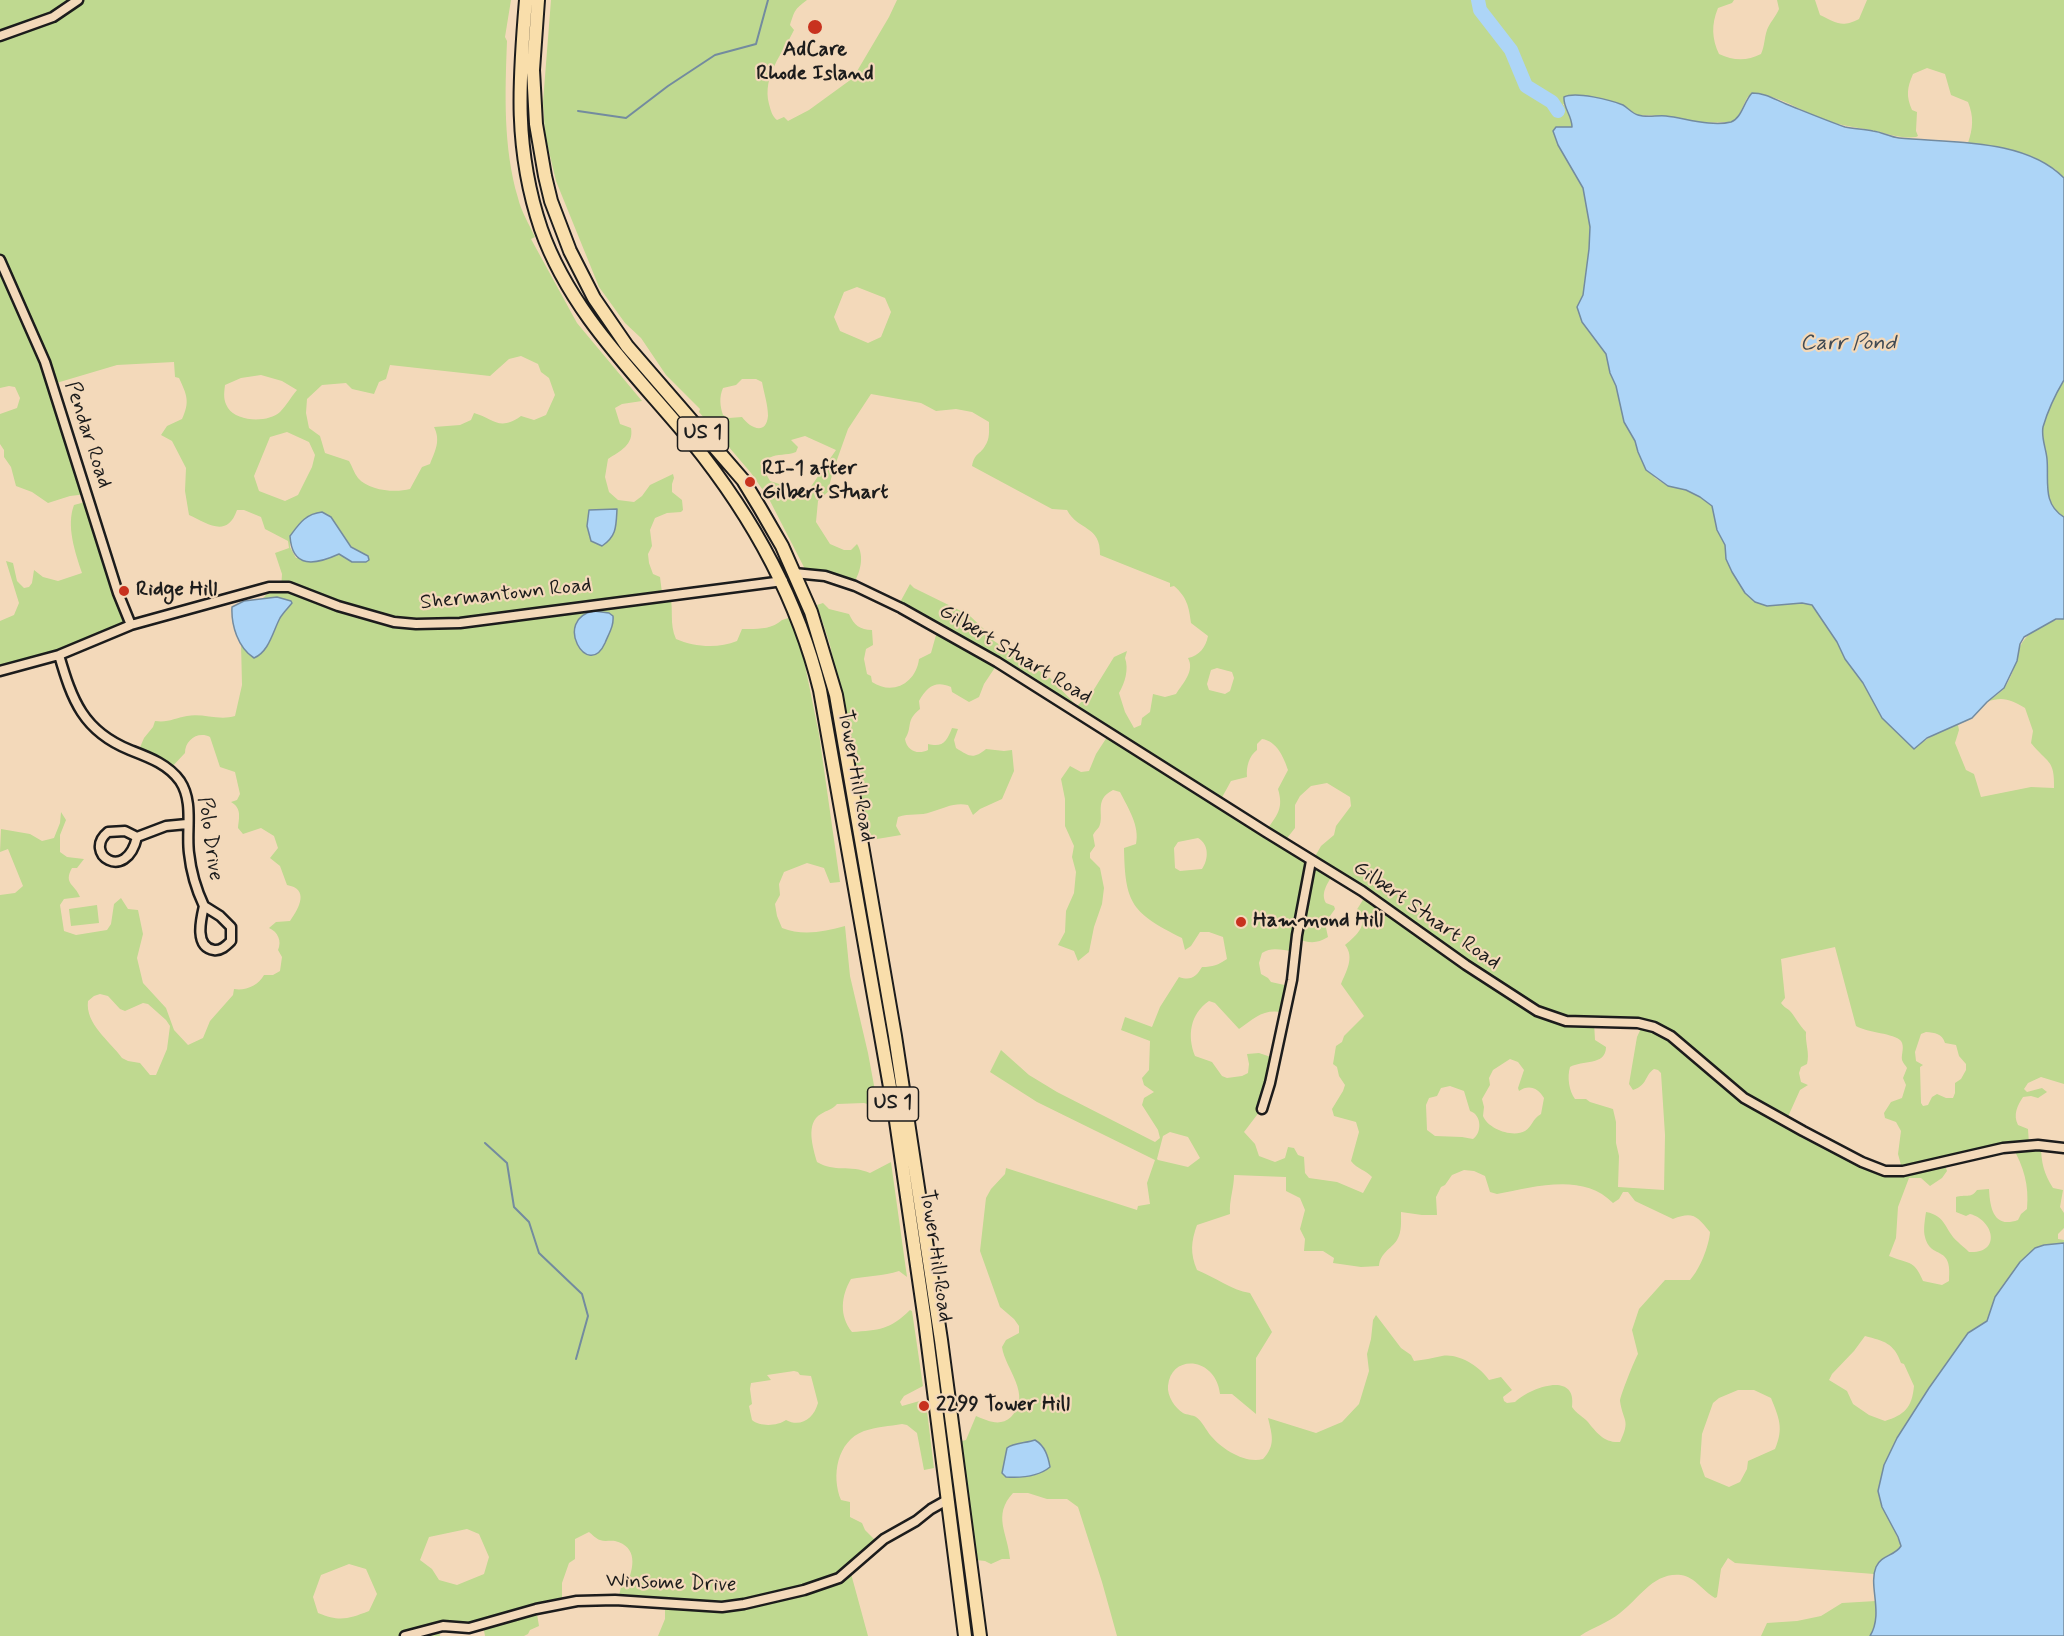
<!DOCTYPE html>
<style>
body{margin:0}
canvas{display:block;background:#f3d9ba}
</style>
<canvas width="2064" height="1636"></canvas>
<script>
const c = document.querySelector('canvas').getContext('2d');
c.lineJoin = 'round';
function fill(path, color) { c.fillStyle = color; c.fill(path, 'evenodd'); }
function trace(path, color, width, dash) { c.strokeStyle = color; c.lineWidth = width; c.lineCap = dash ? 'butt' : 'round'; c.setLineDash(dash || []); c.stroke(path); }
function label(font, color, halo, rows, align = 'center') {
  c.font = font + ' Mynerve,sans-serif'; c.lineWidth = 4.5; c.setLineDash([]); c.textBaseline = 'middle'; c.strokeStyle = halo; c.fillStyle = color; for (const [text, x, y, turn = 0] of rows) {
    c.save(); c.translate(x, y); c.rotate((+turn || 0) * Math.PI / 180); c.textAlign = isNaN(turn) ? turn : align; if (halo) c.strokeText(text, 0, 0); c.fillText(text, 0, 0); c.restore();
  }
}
const green = new Path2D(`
 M0 0H511L505 37 507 41C505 93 503 147 518 198 521 211 529 224 535 237L531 239 577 323 642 401 622 404 615 408 620 424 631 428C634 445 620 451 608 459L605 477 609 492 618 500 634 502 642 496 650 485 673 474 674 478 672 484V492L682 500 683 510 681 512 667 513 655 518 650 530 652 546 648 554 649 563 653 574 660 577 662 593 670 594C674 611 669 623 676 639 694 647 718 649 737 641L742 629C756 629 771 630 782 620L795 616 819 734 840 882 830 883 824 868 807 863 784 872 779 884 780 895 775 904 777 916 782 928C802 936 824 932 845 926L850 976 868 1053 878 1107 864 1103 837 1104C832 1110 827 1110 821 1114 805 1123 813 1148 817 1162 835 1173 849 1164 870 1173L891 1162 890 1155 907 1277 899 1271C883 1276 867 1276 851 1279 841 1296 839 1316 852 1332 879 1330 890 1330 910 1310L912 1311 923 1386 904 1396 900 1402 902 1406 923 1400 926 1403 934 1468 924 1470 917 1433 907 1425 902 1424C890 1426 876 1427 864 1431 837 1441 831 1476 841 1500L850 1502V1517L862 1523 865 1530 878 1543 850 1570 868 1636H658L665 1619V1605L618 1600 621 1587 627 1584C634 1567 638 1547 615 1541 610 1540 605 1542 600 1540 596 1539 592 1534 589 1532L575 1539V1559L569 1563 562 1583V1602L536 1608 539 1626 530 1630 528 1634 524 1636H485L483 1625 438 1627 440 1636H0V895L15 893 23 886 8 849 0 852 1 829 30 834 42 841 54 838 60 823 61 812 66 820 60 835V852L67 857 84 859 77 868H72C63 884 75 884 80 897L64 899 60 905 64 931 76 935 107 930 111 924 114 904 121 898 128 909 138 910 143 934 137 958 143 983 166 1008 174 1030 188 1045 203 1038 210 1021 233 995 234 989C245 991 258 986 264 975H273L280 971 282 957 278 950C282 941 278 932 269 928L276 922 290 921C300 907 309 889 287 885L280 866 270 858 278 848 274 836 261 828 243 834 238 828C239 818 242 808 231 802L237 800 240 794 235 772 220 767 210 737C198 731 185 740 185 753L170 769 138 752 144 738 153 727 155 721C168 723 175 718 187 716 203 713 219 721 235 716L242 685 241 643 249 655 269 643 281 616 292 603 291 601 277 597 262 599 267 594 281 590 282 574 275 553 289 548 288 541 265 529 261 517 244 510H237C227 539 207 523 189 515L185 491 186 468 172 441 161 435 167 426 182 419C190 402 187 395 179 378L175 377 174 362 117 365 53 384 87 494 70 496 48 503 32 492 16 486 11 467 4 457V450L0 444V414L17 408 20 398 15 387 9 386 0 388V273L3 267 0 259ZM521 356 538 364 541 372 549 378 555 395 546 415 534 420 521 416C499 432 493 418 474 413L471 420 460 425 434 427C441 441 435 451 430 464L422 467 410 489C396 493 369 491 358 478 354 473 352 466 349 461L325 453 320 436 309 428 306 413 307 399 322 385 346 383 352 389 374 394 379 382 386 379 390 365 490 376 509 359ZM261 375 282 381 297 390C291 397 286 406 280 412 268 423 237 422 228 408 223 400 224 394 225 385L241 378ZM287 432 309 442 315 455 312 467 298 495 285 501 259 491 254 476 270 437ZM290 536 348 543 351 547 368 556 352 562 339 554 296 558 290 547ZM100 994 108 996 120 1009 125 1011 143 1003 148 1004 166 1020 170 1026 167 1049 156 1075H150L140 1063 128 1061 122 1058C110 1041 85 1024 88 1001L94 996ZM794 1371 798 1372 800 1375 811 1376 818 1403C814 1418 801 1428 786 1420 778 1426 760 1427 752 1420L749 1406 752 1404 750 1389 751 1383 771 1380 767 1375ZM467 1529 479 1534 489 1557 484 1574 457 1585 439 1580 432 1569 420 1560 429 1537ZM349 1564 366 1569 377 1594 369 1611C348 1619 340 1622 318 1613L313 1597 321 1575Z
 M551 0H807C794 10 795 10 790 25L794 30C783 53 762 76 769 104 771 111 772 116 777 120L784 117 788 121 809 110 853 78 889 17 897 0H1734L1732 3 1718 8C1711 25 1712 39 1719 54 1734 61 1747 61 1761 54 1765 45 1764 39 1767 30 1769 24 1776 16 1779 9L1777 0H1815L1820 15C1837 23 1841 28 1859 19L1867 0H2064V178L2055 169 1968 143C1973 128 1974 117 1968 102L1951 95 1945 74 1927 68 1913 74C1907 88 1906 96 1912 110L1917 112 1916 131 1918 136 1916 137C1901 139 1889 134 1875 131 1855 127 1835 125 1817 117 1797 108 1774 94 1752 93L1747 98 1738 117 1731 122 1697 123 1667 116 1637 115 1625 106 1563 104 1572 118V128L1556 127 1583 188 1590 227 1589 249 1583 295 1577 307 1582 322 1606 354 1610 373 1616 386 1624 421 1635 441 1638 452 1655 478 1668 486 1686 490 1700 497 1712 506 1717 530 1725 545 1726 559 1767 606 1802 603 1812 605 1837 642 1845 659 1863 683 1882 718 1914 748C1928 738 1940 730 1958 725L1959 730 1955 743 1966 770 1974 774 1981 797 2031 787 2054 788C2055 759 2047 763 2031 743L2033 731 2025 708C2011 700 2003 696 1987 702 1993 697 2001 693 2005 687 2023 660 2009 643 2042 626 2050 622 2056 619 2064 619V1084L2041 1077 2028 1083 2024 1089 2027 1092 2042 1088 2047 1092 2038 1098 2031 1096 2023 1097C2017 1106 2013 1115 2018 1125L2028 1129 2029 1144 2041 1145C2041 1162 2044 1174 2053 1188L2063 1190 2060 1207 2064 1213V1228L2058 1234V1239L2064 1240V1243L2044 1245 2035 1248 2020 1262 1995 1297 1987 1321 1968 1333 1929 1388 1897 1438 1884 1465 1878 1491 1901 1546C1893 1558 1878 1557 1874 1574L1735 1563 1728 1558 1721 1569 1717 1597 1715 1598C1703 1591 1695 1577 1681 1575 1653 1572 1639 1599 1620 1613 1608 1623 1593 1627 1580 1636H1117L1102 1582 1078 1507 1067 1499H1047L1028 1493H1013C992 1516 1008 1533 1010 1559H1002L991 1564 985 1561 976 1560 962 1441 966 1440 976 1416C988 1421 1000 1427 1011 1417 1033 1395 1005 1369 1002 1347L1006 1340 1019 1333V1326L1014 1319 1000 1307 980 1251 986 1198 991 1189 1005 1174 1006 1168 1137 1210 1138 1206 1150 1204 1147 1183 1155 1160 1037 1102 990 1072 1001 1050 1029 1075 1057 1092 1155 1142 1160 1138 1158 1130 1142 1105 1144 1098 1154 1092 1144 1085 1142 1078 1149 1070 1150 1041 1121 1030 1125 1017 1152 1027 1160 1007 1179 977C1191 981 1196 977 1202 967 1213 967 1218 965 1227 959L1223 937 1209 932H1200L1191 946 1185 950 1182 938C1132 913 1125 904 1124 848L1136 844C1140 826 1128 808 1120 792L1113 790C1093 800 1105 815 1099 827 1097 830 1094 832 1093 835L1095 846 1090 853V858L1100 868 1104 888 1102 904 1094 927 1089 952 1078 961 1074 951 1058 945 1065 932 1066 911 1074 893 1076 872 1072 857 1074 846 1065 826V799L1061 779 1070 766 1081 772 1089 771 1096 754 1109 734 998 663 984 684 979 697 969 702 952 692 951 687C935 680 927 687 919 701L920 709C905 721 913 727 905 739 907 751 918 755 928 750V744C943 748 947 741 952 728L958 729 954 740 956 748C969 756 973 760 986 749L1004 751 1012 750 1014 771 1002 799 980 809 973 815 968 805C955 802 944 808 931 812 921 816 909 813 898 817L896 826 901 835 871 840 830 645 817 605 823 603 829 609 849 614C854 625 860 630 872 630L873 645 866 649 864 659 867 674 871 676 872 682C893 696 916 683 919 659L931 653 938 628 898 606 910 584 914 588 969 615 988 633V637L1050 678 1077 706 1093 691 1114 657 1127 651 1125 658C1129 669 1125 683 1119 693L1125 712 1134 728 1141 725 1142 718 1150 712 1153 694 1165 697 1176 694C1183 683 1195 671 1188 658 1199 656 1206 647 1208 636L1191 623C1189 607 1187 597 1174 586L1170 587V583L1100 555C1101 525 1078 531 1067 510L1052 509 972 466C975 452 979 456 985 446 990 439 989 431 989 422L972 412 956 409 936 411 921 403 871 394 848 429 833 471 829 487 831 489 818 501 816 522 830 544 844 550H851L857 544C865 557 860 573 853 585L808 575 769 499 751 473 699 412 700 409 666 375 641 338 625 323 599 287 556 181 545 135 543 102ZM857 287 885 298 891 312 881 337 868 343 840 331 834 317 844 292ZM742 379H756L762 382C764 393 768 405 768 416 766 436 750 428 742 417L729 418 723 415C720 406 719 397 723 388L736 385ZM805 436 836 450 810 488 804 492 770 481 764 470 769 458C778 453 786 456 796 452L798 447 791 440ZM1217 668 1232 672 1234 678 1230 691 1225 694 1209 690 1207 684 1211 670ZM1262 739C1277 741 1284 758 1288 770L1278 789C1284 809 1277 815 1266 831L1220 801 1231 781 1247 777C1246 767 1249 756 1257 750V744ZM1327 783 1350 797 1351 806 1336 826 1334 835 1321 846 1313 860 1284 842 1295 828V805L1300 796 1311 786ZM1198 838C1209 844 1209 859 1202 869L1180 871 1175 868 1174 848 1178 842ZM1333 874 1366 895 1356 911C1371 923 1356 936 1345 945 1355 957 1346 972 1341 984L1364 1016 1344 1036 1342 1042 1336 1046 1333 1064 1337 1067 1339 1076 1345 1085 1343 1091 1332 1109 1334 1116 1356 1122 1359 1132 1351 1161C1357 1169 1366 1170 1372 1177L1363 1193 1337 1182 1309 1178 1305 1173 1304 1157 1298 1155 1294 1148 1288 1147 1285 1158 1275 1162 1259 1156 1255 1144 1244 1132 1260 1111 1274 1058 1259 1053 1247 1054 1249 1064 1248 1073 1242 1076 1227 1078 1222 1076 1212 1062 1195 1056C1187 1036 1190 1014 1209 1001L1215 1003 1239 1029C1255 1018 1262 1009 1282 1012L1289 986 1271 982 1268 978 1261 974 1259 963 1262 953C1273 946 1282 951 1294 951L1297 939C1309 943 1317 944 1328 937L1325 923 1335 909 1334 906 1326 903C1320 893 1328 883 1333 874ZM1835 947 1856 1026C1868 1033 1894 1033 1901 1041 1905 1047 1901 1054 1902 1060 1903 1063 1906 1066 1907 1068L1903 1078 1906 1085 1902 1098 1891 1102 1884 1113 1885 1118 1896 1122 1901 1131 1898 1154 1902 1169 1871 1165 1786 1121 1800 1090 1808 1085 1801 1082 1799 1073 1801 1067 1807 1064C1810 1053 1805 1043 1806 1032 1798 1024 1795 1016 1789 1010 1786 1008 1783 1006 1781 1003L1785 998 1781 959ZM1594 1022 1643 1024 1637 1037 1629 1084 1633 1090C1648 1085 1644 1076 1654 1069L1658 1070 1661 1073 1665 1135 1664 1190 1618 1187 1619 1156 1616 1143V1122L1613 1109 1590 1102 1586 1099H1575C1569 1091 1567 1077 1570 1067 1582 1060 1606 1066 1606 1047L1595 1040ZM1926 1032C1935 1033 1942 1033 1945 1043L1956 1045 1959 1056 1966 1064V1070L1961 1079 1955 1083V1093L1953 1098H1946L1937 1094 1932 1097 1928 1105 1923 1106 1921 1103 1920 1067 1923 1065 1916 1061 1915 1052 1921 1034ZM1510 1059 1518 1062 1524 1070 1518 1088 1519 1091C1529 1084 1538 1088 1544 1098L1541 1114C1532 1119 1532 1127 1525 1131 1513 1138 1488 1129 1483 1116L1484 1107 1482 1099 1490 1085 1489 1078 1493 1070ZM1450 1086 1464 1091 1470 1111C1482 1115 1482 1133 1473 1139L1462 1137 1435 1136 1427 1130 1426 1105 1429 1098 1437 1096 1441 1088ZM1170 1132 1188 1137 1200 1158 1188 1167 1158 1160 1157 1159 1163 1136ZM2012 1146C2024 1168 2029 1184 2027 1209L2021 1214 2018 1220C1993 1229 1990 1207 1989 1189L1977 1190C1971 1199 1965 1194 1956 1197V1212L1966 1216 1970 1214C1994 1220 2002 1254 1969 1252 1965 1248 1962 1246 1958 1242 1944 1230 1947 1216 1926 1212 1925 1219 1923 1230 1925 1237 1931 1261 1953 1243 1949 1281L1942 1285 1923 1281C1914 1259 1908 1264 1889 1256L1896 1238 1898 1207 1909 1178H1921L1930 1186 1942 1178 1947 1171 1944 1162ZM1464 1170 1474 1171 1485 1176 1490 1192 1497 1194C1534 1187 1583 1172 1613 1203L1619 1199 1623 1192H1628L1635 1201 1673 1219C1693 1211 1697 1216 1710 1232 1709 1246 1700 1269 1690 1280H1665L1639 1309 1632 1330 1638 1354C1635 1359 1620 1396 1620 1401 1623 1422 1631 1419 1620 1442 1604 1443 1597 1433 1587 1421 1582 1416 1577 1414 1572 1407 1577 1370 1530 1388 1515 1402L1507 1403 1504 1401 1503 1397 1512 1390 1501 1377 1489 1380C1480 1367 1459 1353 1442 1356 1432 1358 1424 1360 1414 1361L1411 1355 1401 1348 1376 1315 1373 1320 1371 1339 1367 1354 1369 1371 1359 1404 1342 1422 1316 1433 1268 1418C1272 1435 1276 1445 1263 1459 1245 1464 1222 1449 1211 1436 1206 1430 1202 1421 1196 1417 1193 1415 1187 1415 1183 1413 1175 1408 1167 1396 1168 1386 1171 1353 1216 1357 1220 1394H1232L1256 1414V1358L1272 1332 1250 1293C1231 1290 1215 1277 1197 1270 1190 1253 1191 1242 1197 1225L1230 1214C1229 1200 1234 1189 1234 1175L1286 1177V1191L1300 1198 1305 1210 1300 1229 1305 1239 1304 1251H1323L1334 1258 1333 1263 1361 1267 1379 1266C1380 1253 1391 1249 1397 1240 1402 1232 1401 1221 1401 1212L1422 1215H1437L1436 1197 1441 1187 1445 1185 1452 1175ZM1865 1336C1884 1341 1894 1343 1901 1363L1904 1364 1914 1386C1912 1408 1904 1415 1885 1421L1869 1415 1853 1404 1847 1391 1829 1380 1832 1374 1854 1351ZM1738 1390H1754L1771 1398C1779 1418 1784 1428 1775 1449L1748 1461 1747 1469 1740 1482 1729 1487 1705 1477 1700 1463 1702 1434 1713 1403 1719 1398Z
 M2064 380V517C2042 504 2049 481 2047 459 2046 448 2041 438 2043 427 2048 410 2055 395 2064 380Z
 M89 501 129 630 94 646 0 674V621L14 615 19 603 6 561 13 563 17 581 24 588 29 587 32 583 34 570 43 577 58 581 82 573C75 552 66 526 74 505Z
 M97 905 99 923 71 926 69 909Z
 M1876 1601V1622L1870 1636H1761L1767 1623 1797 1621 1821 1616 1842 1603Z`);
const water = new Path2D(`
 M1752 93C1765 93 1774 99 1786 104 1806 112 1825 120 1845 127 1854 129 1864 129 1873 131 1882 132 1890 137 1899 138 1951 143 2025 138 2064 178V380C2055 395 2048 410 2043 427 2041 438 2046 448 2047 459 2049 481 2042 504 2064 517V619H2056L2024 637 2020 644 2017 661 2004 688 1987 702 1972 718 1927 738 1914 749 1882 718 1863 683 1845 659 1837 642 1812 605 1802 603 1767 606 1755 602 1745 593 1732 572 1726 559 1725 545 1717 530 1712 506 1700 497 1686 490 1668 486 1646 470 1638 452 1635 441 1624 422 1616 386 1610 373 1606 354 1582 322 1577 307 1583 295 1589 249 1590 227 1583 188 1558 145 1553 131 1556 127H1572C1572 115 1563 108 1564 97 1575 91 1611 100 1623 105 1628 108 1633 114 1638 115 1647 118 1657 115 1666 116 1685 118 1711 127 1731 122 1742 118 1744 101 1752 93Z
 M617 509C616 526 617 536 602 546L591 541 587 526 589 510Z
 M322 512 331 517 351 547 368 556 369 560 366 562H352L339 554C315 565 292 569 290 536 299 524 305 514 322 512Z
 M277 597 291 601 292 603C288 608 283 613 280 618 273 631 269 652 254 658 238 648 231 625 232 607L244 601Z
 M594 611 609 613 613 616C614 626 609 633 605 643 588 681 552 619 594 611Z
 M2064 1243V1636H1870C1884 1613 1868 1586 1876 1567 1881 1555 1895 1556 1901 1546L1898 1537 1882 1507 1878 1491 1884 1465 1897 1438 1929 1388 1968 1333 1987 1321 1995 1297 2020 1262 2035 1248 2044 1245Z
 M1035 1440C1045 1446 1048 1456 1050 1467 1038 1477 1021 1478 1006 1477L1002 1473 1007 1448C1013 1443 1027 1443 1035 1440Z`);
const stream = new Path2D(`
 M578 111 626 118 668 86 715 55 756 44 768 0
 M485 1143 507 1163 514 1207 529 1222 539 1253 582 1294 588 1316 576 1359`);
const river = new Path2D(`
 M1478 0 1480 10 1511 50 1526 86 1552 102 1558 111`);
const minor = new Path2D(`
 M0 36 53 17 78 0
 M0 260 45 362 118 593 131 625
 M794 573 825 576 855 586 901 608 997 662 1266 832 1362 891 1466 965 1537 1011 1566 1021 1638 1023 1654 1027 1671 1036 1744 1098 1803 1131 1862 1162 1885 1171H1903L2003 1148 2038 1145 2064 1148
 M59 655C72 700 83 731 130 750 148 757 168 764 180 781 194 802 186 830 189 853 191 872 196 889 204 906
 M0 671 59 655 131 625 269 587H289L338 606 394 622 416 624 460 623 783 581
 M137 837C126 884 82 853 108 832L125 831 137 837 166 826 187 824
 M204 906 220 916 231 927V941C226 946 221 951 214 950 194 947 201 919 204 906Z
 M1262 1109 1270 1083 1292 980 1297 935 1311 861
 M405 1636 443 1626 469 1628 536 1609 577 1601 615 1600 722 1607 744 1604 804 1590 839 1578 884 1539 916 1521 931 1509 947 1500`);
const highway = new Path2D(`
 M526 0C519 82 514 149 541 229 571 314 636 374 692 442 752 516 797 597 820 690L896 1121 925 1321 965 1636
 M538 0 533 70 536 124 545 176 551 201 570 251 594 298 627 346 743 480 760 508 782 546 811 612 836 695 895 1036 941 1340 980 1636`);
const markers = [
 [815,27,8,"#c8321e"],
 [750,482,6,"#c8321e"],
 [124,591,6,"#c8321e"],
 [1241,922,6,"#c8321e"],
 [924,1406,6,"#c8321e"]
];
const shields = [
 [703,434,51],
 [893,1104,51]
];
const shieldNames = [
 ["US 1",703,434],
 ["US 1",893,1104]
];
const poiNames = [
 ["AdCare",815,51,"center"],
 ["Rhode Island",815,75,"center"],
 ["RI-1 after",762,470],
 ["Gilbert Stuart",762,494],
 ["Ridge Hill",136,591],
 ["Hammond Hill",1253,922],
 ["2299 Tower Hill",936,1406]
];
const streetNames = [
 ["Pendar Road",87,435,72],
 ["Shermantown Road",506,595,-6],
 ["Gilbert Stuart Road",1015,655,31],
 ["Tower Hill Road",855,776,80],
 ["Polo Drive",209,839,82],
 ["Gilbert Stuart Road",1426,916,35],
 ["Tower Hill Road",935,1256,82],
 ["Winsome Drive",671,1584,2]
];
const waterNames = [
 ["Carr Pond",1848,344]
];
fill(green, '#bfd990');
fill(water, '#add5f7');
trace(water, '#738b9f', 1.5);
trace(stream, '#738b9f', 2);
trace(river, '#add5f7', 14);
trace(minor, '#1c1c1c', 13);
trace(highway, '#1c1c1c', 16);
trace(minor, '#f3d9ba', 8);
trace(highway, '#f9deab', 12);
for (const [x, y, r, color] of markers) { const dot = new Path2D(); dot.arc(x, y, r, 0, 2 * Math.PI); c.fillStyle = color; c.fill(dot); trace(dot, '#f3d9ba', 2); }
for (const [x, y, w] of shields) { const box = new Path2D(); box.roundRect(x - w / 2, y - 17, w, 34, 4.5); c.fillStyle = '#f3d9ba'; c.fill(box); trace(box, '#1c1c1c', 1.5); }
label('bold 20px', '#1c1c1c', null, shieldNames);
label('bold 21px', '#1c1c1c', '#f3d9ba', poiNames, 'left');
label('21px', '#1c1c1c', '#f3d9ba', streetNames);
label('italic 22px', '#404a53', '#f3d9ba', waterNames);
</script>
